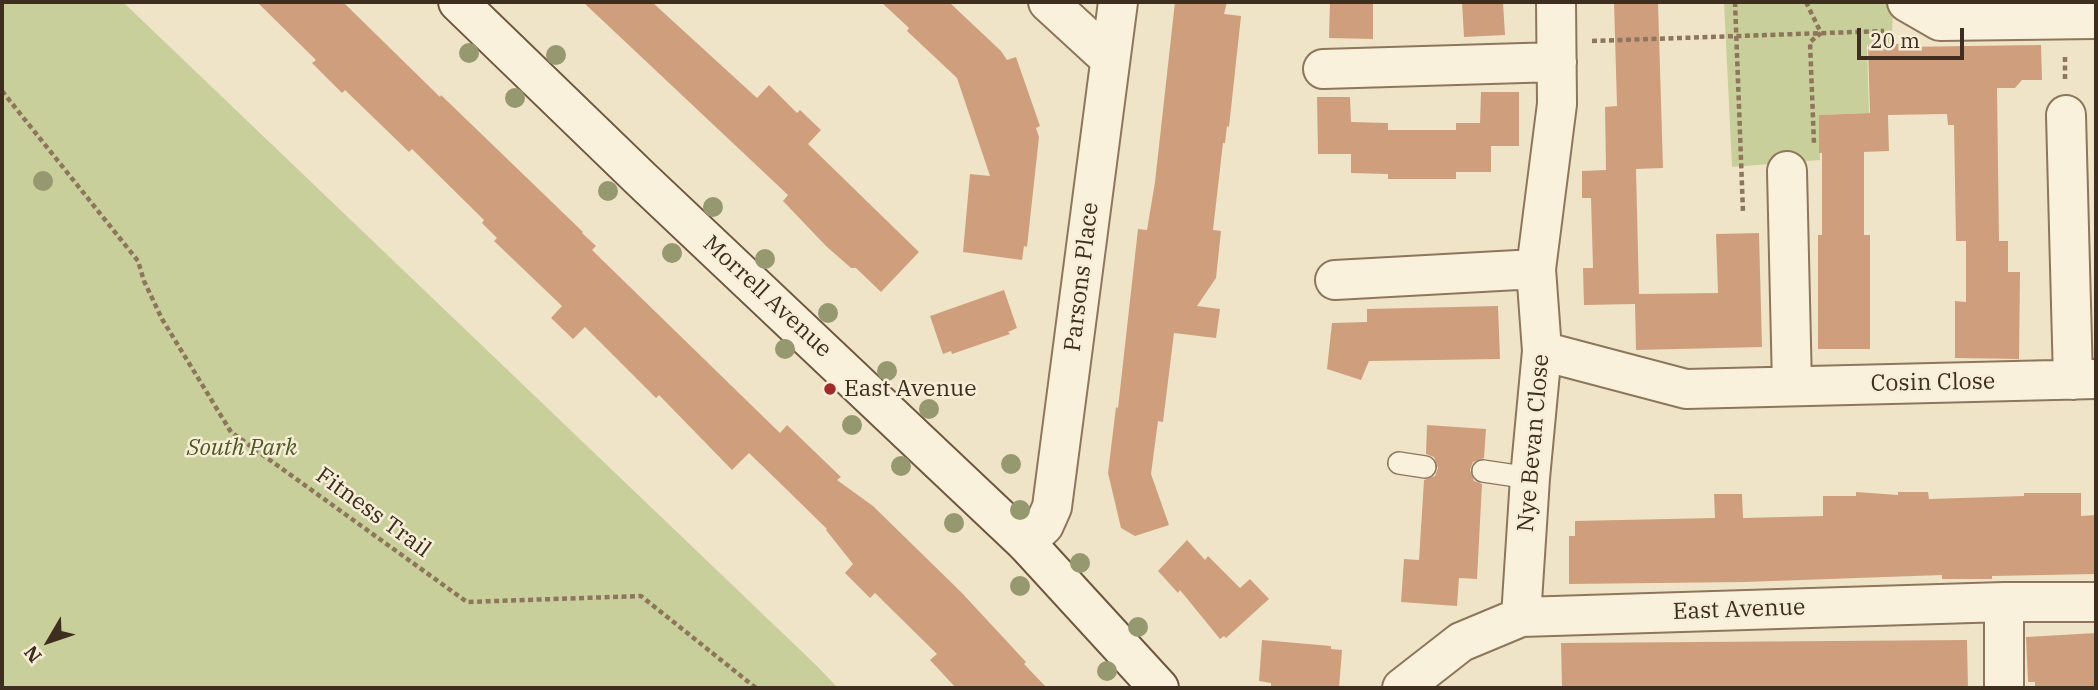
<!DOCTYPE html>
<style>
body{margin:0}
#map{position:relative;width:2098px;height:690px;overflow:hidden;background:#f0e4c8;font-family:"IBM Plex Serif",serif}
canvas{display:block}
.frame{position:absolute;inset:0;border:4px solid #3d2e20;pointer-events:none}
.north{position:absolute;left:14px;top:606px;width:70px;height:70px;-webkit-text-stroke:5px #f7eed8;paint-order:stroke;rotate:231deg;font-size:19px;font-weight:700;line-height:28px;text-align:center;color:#3d2e20}
.north::after{content:'';display:block;margin:auto;width:24px;height:32px;background:#3d2e20;clip-path:polygon(50% 0,100% 100%,50% 72%,0 100%)}
.scale{position:absolute;left:1857px;top:28px;width:107px;height:32px;box-sizing:border-box;border:4px solid #3d2e20;border-top:0;padding-left:9px;font-size:21px;line-height:24px;white-space:nowrap;color:#3d2e20;-webkit-text-stroke:5px #f7eed8;paint-order:stroke}
</style>
<div id="map">
<canvas width="2098" height="690"></canvas>
<div class="frame"></div>
<div class="north">N</div>
<div class="scale">20 m</div>
</div>
<script>
const c = document.querySelector('canvas').getContext('2d');
c.lineJoin = 'round';
function fill(path, color) { c.fillStyle = color; c.fill(path, 'evenodd'); }
function trace(path, color, width, dash) { c.strokeStyle = color; c.lineWidth = width; c.lineCap = dash ? 'butt' : 'round'; c.setLineDash(dash || []); c.stroke(path); }
function label(font, color, halo, rows, align = 'center') {
  c.font = font + ' "IBM Plex Serif",serif'; c.lineWidth = 5; c.setLineDash([]); c.textBaseline = 'middle'; c.strokeStyle = halo; c.fillStyle = color; for (const [text, x, y, turn = 0] of rows) {
    c.save(); c.translate(x, y); c.rotate((+turn || 0) * Math.PI / 180); c.textAlign = isNaN(turn) ? turn : align; if (halo) c.strokeText(text, 0, 0); c.fillText(text, 0, 0); c.restore();
  }
}
const green = new Path2D(`
 M2 2H123L817 666 838 688H2Z
 M1724 2H1893L1892 43 1867 45 1869 113 1819 115 1820 160 1732 167Z`);
const building = new Path2D(`
 M257 2H343L440 97 441 95 583 232 582 233 596 246 592 250 780 433 787 425 841 477 837 480 873 506 962 593 1026 662 1024 664 1047 688H956L930 660 937 654 875 593 870 598 845 573 853 564 826 530 827 529 783 486 749 453 732 470 659 395 656 398 585 327 573 339 551 318 562 306 494 241 497 238 482 223 484 220 412 149 409 152 345 90 342 93 312 63 316 60Z
 M583 2H652L757 98 769 85 797 113 800 110 821 130 808 144 919 252 881 292 856 268H851L826 246 783 201 788 195Z
 M881 2H949L1001 51 1007 60 1016 57 1040 126 1036 128 1039 137 1027 247 1024 246 1022 260 963 252 970 174 990 176 957 78 907 31 909 28Z
 M1175 2H1227L1224 14 1241 16 1229 127 1227 126 1225 143H1223L1213 230 1221 231 1216 278 1197 306 1220 309 1216 338 1174 333 1163 422 1158 421 1151 474 1169 525 1135 536 1121 528 1108 473 1116 407 1118 408 1138 229 1147 230 1155 182Z
 M1330 2H1373V39L1329 38Z
 M1462 2H1503L1505 35 1464 37Z
 M1614 2H1658L1663 168 1636 169 1639 294 1718 293 1716 234 1759 233 1762 347 1636 350 1635 304 1584 305 1583 268H1593L1591 198H1582V171L1606 170 1605 107 1617 106Z
 M1900 44V47L2041 45 2042 80H2022L2015 88H1997L1999 241H2008V272H2020L2019 359 1955 358V301L1966 302V241H1956L1954 125H1948L1947 114 1888 115 1889 151 1864 152V235H1870V349H1818V235H1822V153H1819V115L1870 113 1868 45Z
 M1481 92H1519V146H1491V172H1456V179H1388V174L1351 173V154H1318L1317 97H1350L1351 122 1388 123V130H1456V123H1480Z
 M1004 290 1017 328 1008 332 1010 334 952 354 951 351 943 354 930 316Z
 M1498 306 1500 359 1369 361 1361 380 1327 369 1332 323 1367 322V309Z
 M1427 425 1486 429 1484 458 1473 462 1470 470 1474 481 1482 484 1477 579 1459 578 1457 606 1401 602 1404 559 1419 560 1424 480 1435 476 1438 468 1434 457 1426 454Z
 M1856 492 1898 495V492H1928L1929 499 2024 496V493H2081V516L2096 515V574L1992 576V579H1942V575L1745 582 1569 584V536H1575V521L1715 518 1714 494H1742L1743 518 1823 516V496H1856Z
 M1187 540 1205 560 1208 556 1240 588 1250 579 1269 599 1226 638 1224 636 1220 639 1180 590 1178 593 1158 571Z
 M2096 633V688H2035V682H2028L2026 637Z
 M1262 640 1331 646V649L1342 650 1339 688H1281L1271 686V683L1259 681Z
 M1967 640 1968 688H1562L1561 643Z`);
const path = new Path2D(`
 M1735 2 1743 212
 M1806 2 1821 33 1810 42 1814 144
 M1592 41 1884 31
 M2065 57V79
 M2 91 138 261 144 281 162 319 231 432 467 602 641 596 756 688`);
const lane = new Path2D(`
 M1399 463 1425 467
 M1483 471 1530 478`);
const street = new Path2D(`
 M1048 2 1110 59
 M1907 2 1940 21 2096 19
 M1323 69 1557 62
 M2066 115 2073 380
 M1787 171 1792 386
 M1335 280 1536 269
 M1542 351 1686 389 2096 379
 M1026 543 1044 525 1052 507 1118 2
 M2004 602V688
 M1521 617 1530 478 1542 351 1536 269 1557 104 1556 2
 M1402 688 1461 642 1521 617 2004 602H2096`);
const secondary = new Path2D(`
 M458 2 641 179 1026 543 1159 688`);
const trees = [
 [469,53],
 [556,55],
 [515,98],
 [43,181],
 [608,191],
 [713,207],
 [672,253],
 [765,259],
 [828,313],
 [785,349],
 [887,371],
 [929,409],
 [852,425],
 [1011,464],
 [901,466],
 [1020,510],
 [954,523],
 [1080,563],
 [1020,586],
 [1138,627],
 [1107,671]
];
const markers = [
 [830,389,7,"#9e2a2b"]
];
const streetNames = [
 ["Parsons Place",1082,277,-83],
 ["Morrell Avenue",767,297,43],
 ["Cosin Close",1933,383,-1],
 ["Nye Bevan Close",1534,443,-85],
 ["Fitness Trail",373,513,36],
 ["East Avenue",1739,610,-2]
];
const poiNames = [
 ["East Avenue",844,389]
];
const parkNames = [
 ["South Park",242,448]
];
fill(green, '#c9cf9b');
fill(building, '#cf9f7d');
trace(lane, '#8d765c', 24);
trace(street, '#8d765c', 42);
trace(secondary, '#6f573f', 42);
trace(path, '#8d765c', 4.5, [5, 3.5]);
trace(lane, '#faf1dc', 21);
trace(street, '#faf1dc', 38);
trace(secondary, '#faf1dc', 38);
c.fillStyle = '#96986f';
for (const [x, y] of trees) { c.beginPath(); c.arc(x, y, 10, 0, 2 * Math.PI); c.fill(); }
for (const [x, y, r, color] of markers) { const dot = new Path2D(); dot.arc(x, y, r, 0, 2 * Math.PI); c.fillStyle = color; c.fill(dot); trace(dot, '#f7eed8', 2.5); }
label('23px', '#3d2e20', '#f7eed8', streetNames);
label('23px', '#3d2e20', '#f7eed8', poiNames, 'left');
label('italic 23px', '#4d5a26', '#f7eed8', parkNames);
</script>
